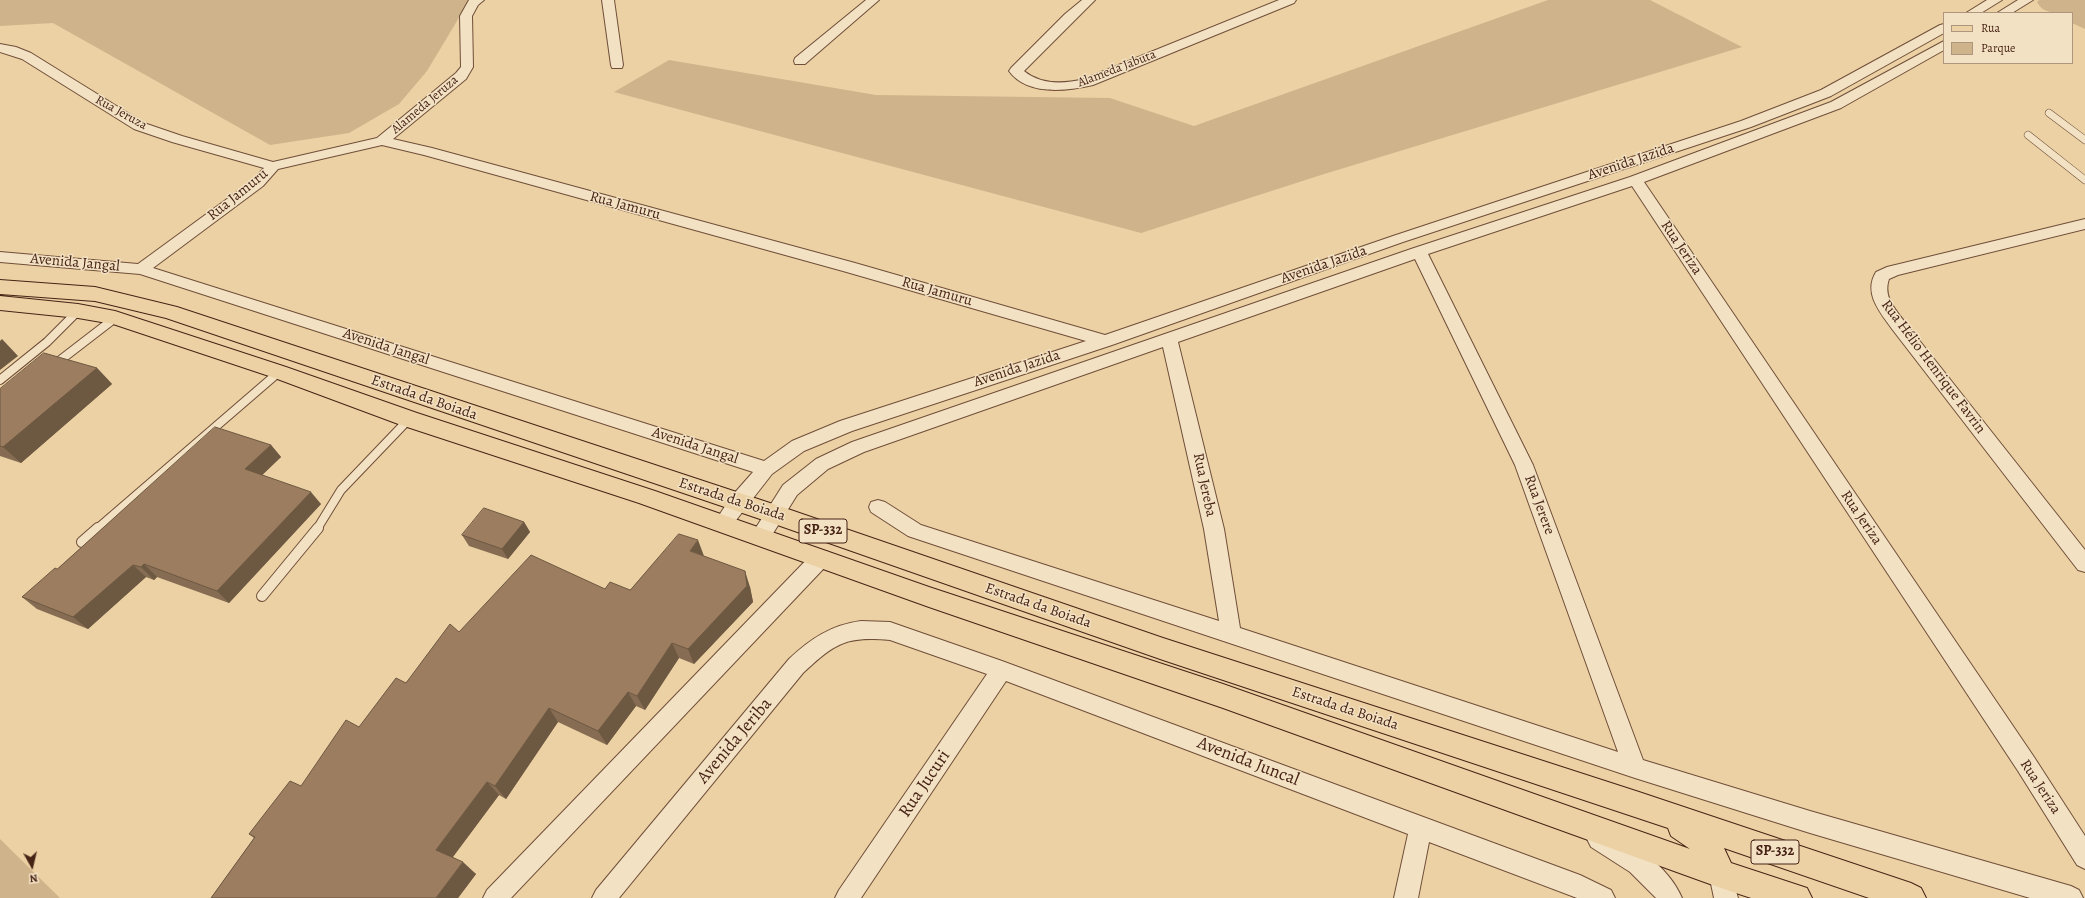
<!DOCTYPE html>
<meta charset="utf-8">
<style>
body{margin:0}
#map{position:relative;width:2085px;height:898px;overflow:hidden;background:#ebd1a3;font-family:Alegreya,serif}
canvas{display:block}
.legend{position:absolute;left:1943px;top:12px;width:130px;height:52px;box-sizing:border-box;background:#f2e1c3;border:1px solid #ae957e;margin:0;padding:5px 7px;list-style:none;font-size:12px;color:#472316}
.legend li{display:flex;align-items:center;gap:8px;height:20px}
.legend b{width:20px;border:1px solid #ae957e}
.north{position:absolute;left:12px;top:846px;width:40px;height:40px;-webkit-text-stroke:3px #f2e1c3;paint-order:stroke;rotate:172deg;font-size:11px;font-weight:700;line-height:16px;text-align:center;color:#472316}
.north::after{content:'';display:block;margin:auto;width:14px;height:18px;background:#472316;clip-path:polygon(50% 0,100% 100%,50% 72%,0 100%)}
</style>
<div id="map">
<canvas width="2085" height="898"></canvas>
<ul class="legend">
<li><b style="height:5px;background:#ebd1a3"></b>Rua</li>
<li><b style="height:11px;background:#cfb38b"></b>Parque</li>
</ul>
<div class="north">N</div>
</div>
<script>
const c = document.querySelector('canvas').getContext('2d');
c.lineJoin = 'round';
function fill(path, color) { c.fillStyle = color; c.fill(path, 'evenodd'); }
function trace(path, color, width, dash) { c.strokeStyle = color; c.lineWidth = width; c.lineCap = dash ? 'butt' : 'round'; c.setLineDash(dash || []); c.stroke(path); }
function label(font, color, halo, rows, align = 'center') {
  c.font = font + ' Alegreya,serif'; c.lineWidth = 3; c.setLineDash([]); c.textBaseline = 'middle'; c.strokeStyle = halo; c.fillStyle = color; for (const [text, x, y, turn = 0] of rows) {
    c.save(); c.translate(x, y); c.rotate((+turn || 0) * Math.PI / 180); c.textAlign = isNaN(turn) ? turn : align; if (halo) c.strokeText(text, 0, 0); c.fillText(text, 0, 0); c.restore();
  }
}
const green = new Path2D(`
 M0 0H472L466 6 427 71 399 104 349 133 270 145 53 23 0 26Z
 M1548 0H1650L1742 47 1321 175 1141 233 614 92 669 60 876 95 1110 98 1194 126Z
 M2039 0H2085V29L2072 23V13C2060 13 2043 15 2037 2Z
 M0 839 60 898H0Z`);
const laneFar2 = new Path2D(`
 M2049 113 2085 140
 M2028 135 2085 180`);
const laneFar1 = new Path2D(`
 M54 365 115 318
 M0 380 47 342 78 311
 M97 529 279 372
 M317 529 341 490 409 419`);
const lane = new Path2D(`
 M82 542 98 528
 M262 596 318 528`);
const street = new Path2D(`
 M469 0H484L478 5 472 16 473 67 466 79 393 139 432 148 855 263 1105 335 1393 236 1741 121 1821 90 1940 25 1944 24V33L1831 96 1751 127 1403 242 1112 345 852 431 804 451 772 474 730 528 723 531 716 528 714 523 731 497 753 472 140 274 0 262V252L138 264 253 180 264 168 172 142 134 129 22 59 0 52V44L16 47 31 53 144 123 182 136 273 162 377 138 456 73 461 67 460 16ZM382 145 424 155 843 271 1086 341 840 421 792 441 764 461 153 268 263 186 278 169Z
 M602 0H614L623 65 622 68H612L611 65Z
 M866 0H879L805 64H795L794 61 795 58Z
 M1082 0H1095L1024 71C1041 85 1063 84 1084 79L1279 0H1296L1294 3 1093 85C1067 91 1027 96 1009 71L1011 68 1065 14Z
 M1987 0H2002L1981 13H1966Z
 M2018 0H2033L2012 13H1997Z
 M1944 41V50L1841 108 1644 182 2034 757 2085 836V869L2077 865 2018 771 1632 186 1428 254 1533 465 1643 760 1810 811 2071 886 2079 890 2083 898H2030L1810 833 1635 778 908 536 871 512 869 507 871 502 878 500 885 502 921 525 1219 621 1204 529 1163 347 864 452 828 469 797 495 767 543 760 545 753 543 750 537 783 485 816 459 852 442 1411 249 1630 177 1831 102ZM1415 259 1515 465 1618 752 1240 628 1224 529 1178 342Z
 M2085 219V229L1898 275 1889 279C1883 296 1894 308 1904 321L2085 550V572L2078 570 1892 329C1880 312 1863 293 1876 272L1887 267Z
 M821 550 828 552 831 558 828 564 511 898H483L487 890 814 552Z
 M861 621 890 622 1002 661 1580 875 1611 890 1615 898H1577L1429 842 1418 898H1394L1408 834 1006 681 861 898H835L839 890 987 674 890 640C846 636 835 643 803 673L619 898H592L596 890 789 659C810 639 831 625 861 621Z
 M1599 828C1631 841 1668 865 1682 898H1656L1630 872 1591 847 1587 839 1591 831Z
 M1721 862 1729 866 1738 898H1714L1709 874 1713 866Z`);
const primary = new Path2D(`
 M0 280 95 287 177 307 782 507 1163 638 1639 792 1911 883 1921 888 1926 898H1869L1724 848 1731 863 1807 888 1812 898H1751L1721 888 1223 708 929 607 639 503 401 425 272 377 113 324 78 318 0 310V296L78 304 115 311 286 367 417 413 655 491 929 587 1223 684 1690 849 1671 836 1668 828 1163 660 766 521 166 318 95 301 0 294Z`);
const wall = new Path2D(`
 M97 368 112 384 21 463 0 456V389Z
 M271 445 281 457 262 475 321 504 229 603 157 577 154 580 146 577 88 629 37 609 22 597 57 569Z
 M524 522 530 532 508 559 469 546 462 535Z
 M704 556 750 587 753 602 694 664 679 658 645 710 636 706 607 745 558 722 506 799 499 795 453 857 476 874 458 898H211L254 838 249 834 301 786 359 727 459 632 605 589 630 590Z`);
const shadedWall = new Path2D(`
 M2 339 18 356 0 370V341Z
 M97 368 112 384 21 463 3 447Z
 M271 445 281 457 255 482 245 469Z
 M311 492 321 504 229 603 217 591Z
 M524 522 530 532 508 559 502 549Z
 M698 540 704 556 690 551Z
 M144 564 157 577 154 580 141 567Z
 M133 565 146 577 88 629 73 617Z
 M745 571 750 587 753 602 694 664 688 649Z
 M672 643 679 658 645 710 637 696Z
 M628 692 636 706 607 745 598 731Z
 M549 708 558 722 506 799 495 786Z
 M487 782 499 795 449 862 436 850Z
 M463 862 476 874 458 898H436Z`);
const building = new Path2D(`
 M44 353 97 368 3 447 0 446V389Z
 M215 427 271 445 245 469 311 492 217 591 144 564 141 567 133 565 73 617 22 597 55 568 57 569Z
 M484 508 524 522 502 549 462 535Z
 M679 534 698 540 690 551 745 571 747 586 688 649 672 643 637 696 628 692 598 731 549 708 495 786 487 782 436 850 463 862 436 898H211L255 837 249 834 290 781 301 786 346 720 359 727 396 678 406 683 450 624 459 632 531 555 605 589 610 582 630 590Z`);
const farStreetnames = [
 ["Alameda Jabuta",1117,69,-21],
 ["Alameda Jeruza",425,105,-40],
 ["Rua Jeruza",121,113,29]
];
const shields = [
 [823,531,48],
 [1775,852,48]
];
const shieldNames = [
 ["SP-332",823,531],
 ["SP-332",1775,852]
];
const streetNames = [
 ["Avenida Jazida",1631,162,-18],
 ["Rua Jamuru",238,195,-39],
 ["Rua Jamuru",625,206,15],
 ["Rua Jeriza",1681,248,56],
 ["Avenida Jangal",75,263,5],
 ["Avenida Jazida",1324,265,-19],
 ["Rua Jamuru",937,292,16],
 ["Avenida Jangal",386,347,18],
 ["Rua Hélio Henrique Favrin",1933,367,53],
 ["Avenida Jazida",1017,369,-18],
 ["Estrada da Boiada",424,398,19],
 ["Avenida Jangal",695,446,18],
 ["Rua Jereba",1204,485,78],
 ["Estrada da Boiada",732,500,18],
 ["Rua Jerere",1539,505,70],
 ["Rua Jeriza",1861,518,56],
 ["Estrada da Boiada",1038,606,19],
 ["Estrada da Boiada",1345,709,18],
 ["Rua Jeriza",2040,787,57]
];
const nearStreetnames = [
 ["Avenida Jeriba",735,741,-50],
 ["Avenida Juncal",1248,762,21],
 ["Rua Jucuri",925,784,-56]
];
fill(green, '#cfb38b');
trace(laneFar2, '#704e39', 8);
trace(laneFar1, '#704e39', 10);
trace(lane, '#704e39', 12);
trace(street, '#704e39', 2);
trace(primary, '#472316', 2);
trace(laneFar2, '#f2e1c3', 7);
trace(laneFar1, '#f2e1c3', 8);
trace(lane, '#f2e1c3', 10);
fill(street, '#f2e1c3');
fill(primary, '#ebd1a3');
fill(wall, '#866c52');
fill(shadedWall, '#6d5842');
fill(building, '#9c7d5f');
trace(building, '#6d5842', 1);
label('13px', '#472316', '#f2e1c3', farStreetnames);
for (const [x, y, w] of shields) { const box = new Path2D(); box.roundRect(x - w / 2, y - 12, w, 24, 3); c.fillStyle = '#f2e1c3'; c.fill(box); trace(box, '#472316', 1); }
label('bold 14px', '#472316', null, shieldNames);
label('15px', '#472316', '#f2e1c3', streetNames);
label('18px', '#472316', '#f2e1c3', nearStreetnames);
</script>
